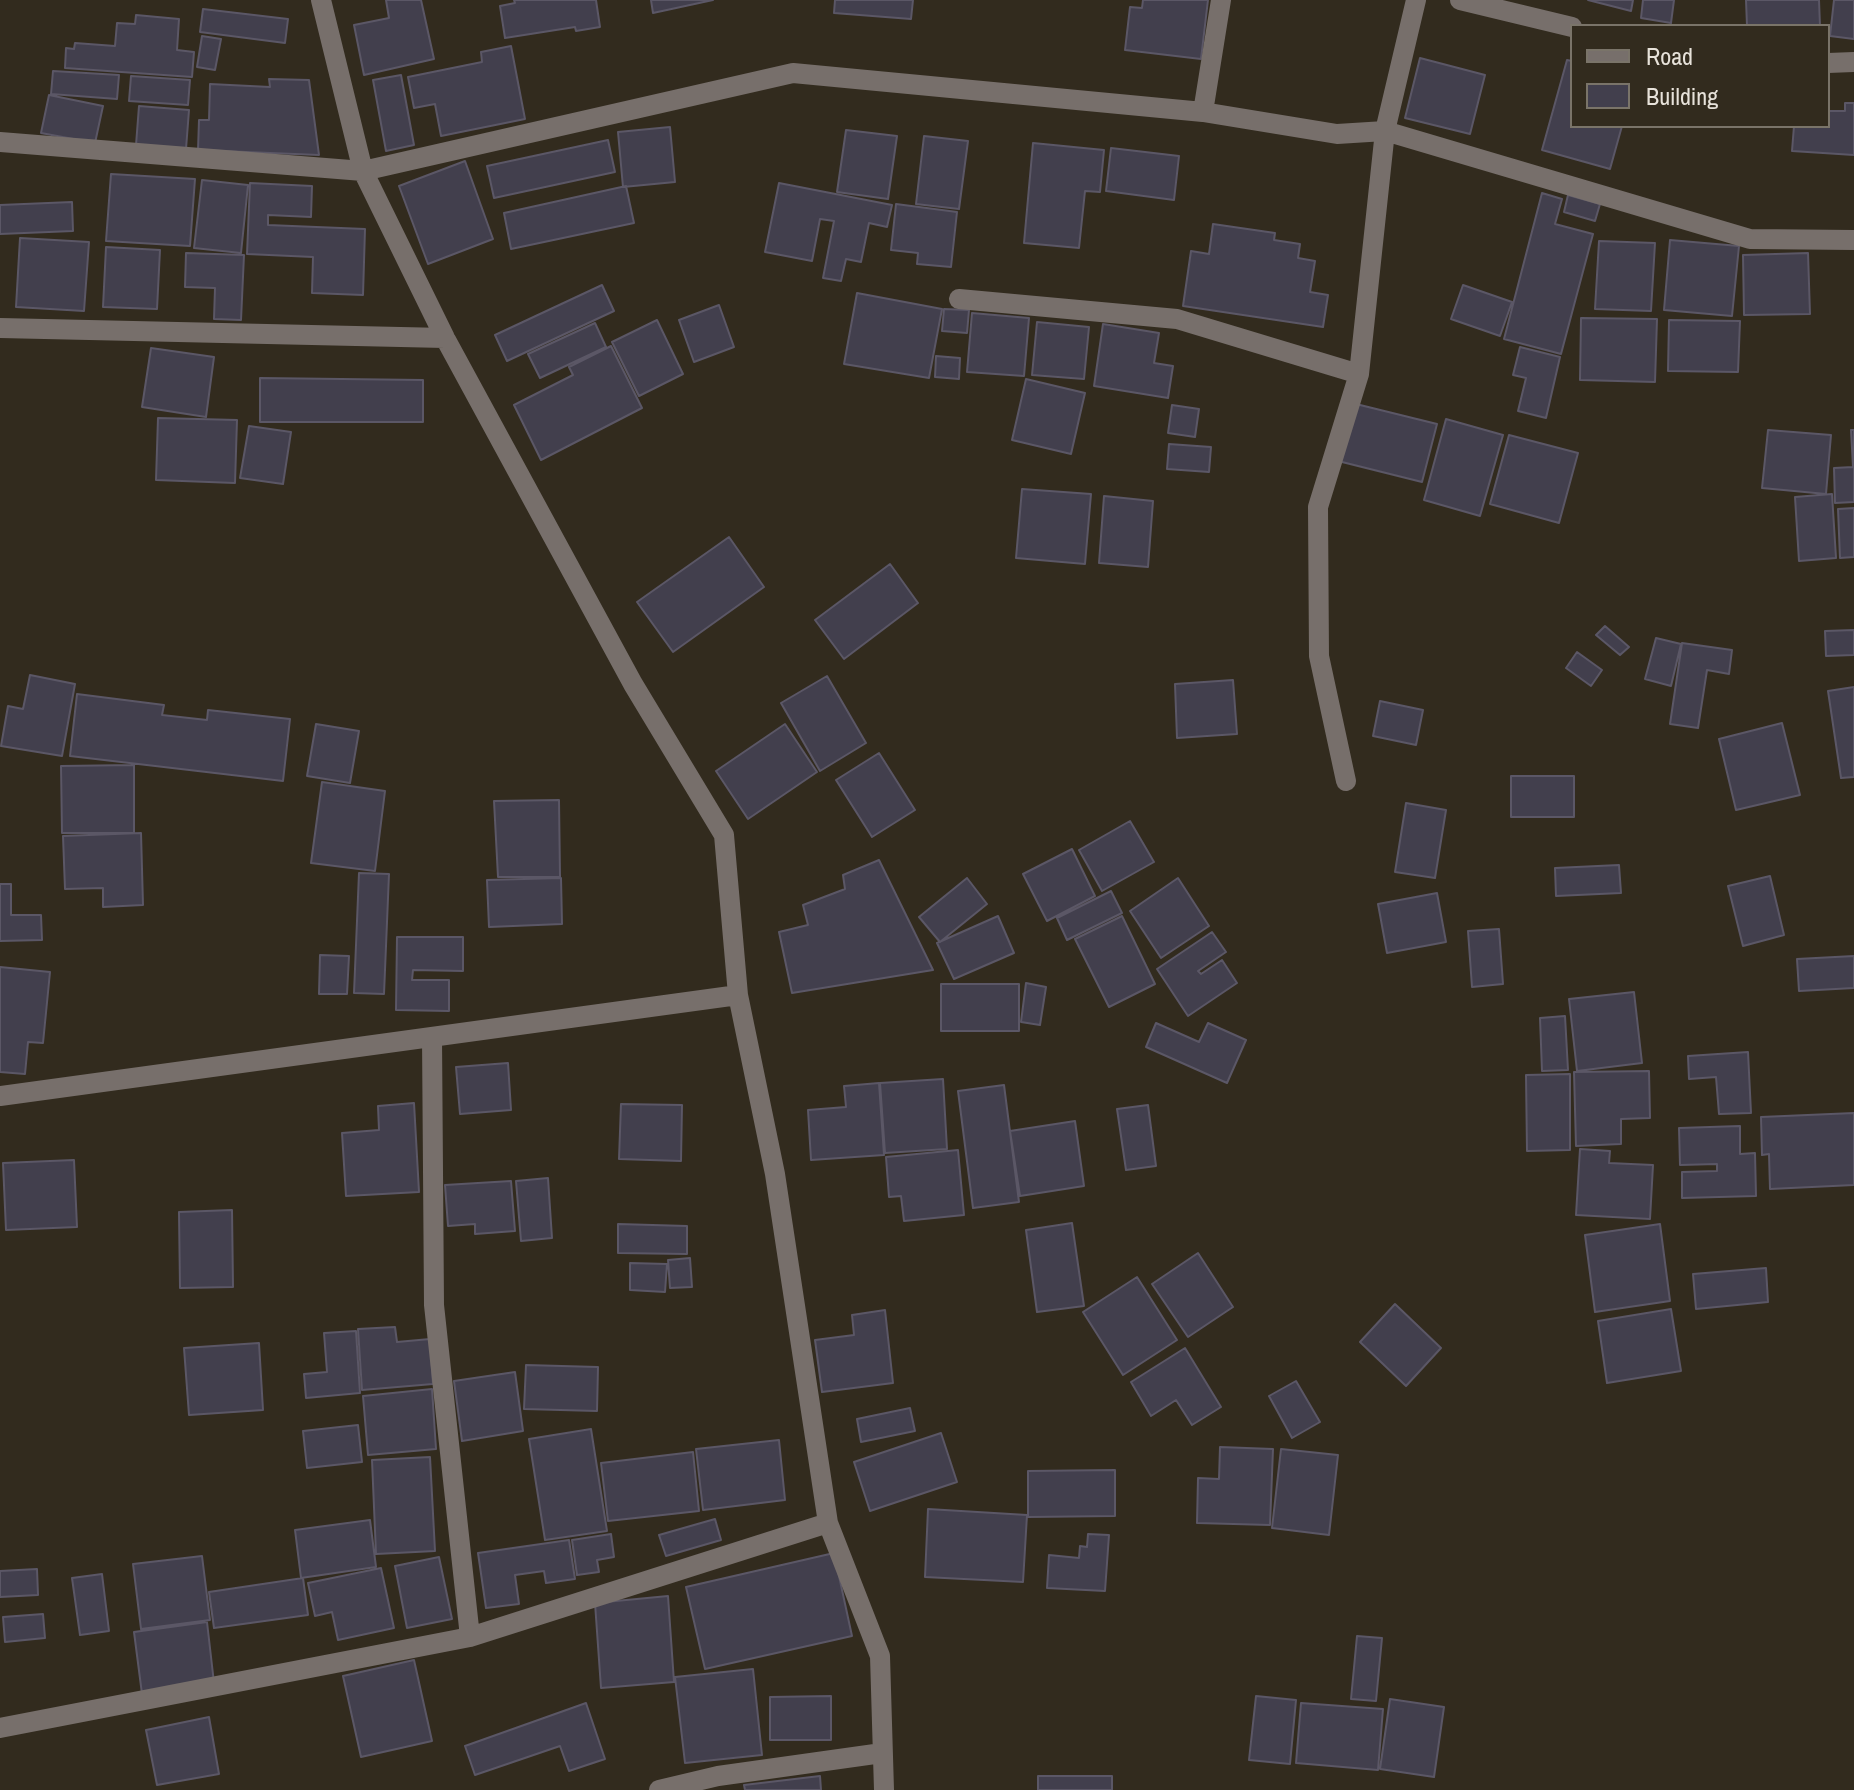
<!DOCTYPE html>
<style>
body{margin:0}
#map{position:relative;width:1854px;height:1790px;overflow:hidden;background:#322b1e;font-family:"Archivo Narrow",sans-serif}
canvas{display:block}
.legend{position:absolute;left:1570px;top:24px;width:260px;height:104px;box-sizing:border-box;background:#322b1e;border:2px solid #7a7469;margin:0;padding:10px 14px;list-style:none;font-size:24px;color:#e7e2da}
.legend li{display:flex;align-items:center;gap:16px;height:40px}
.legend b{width:40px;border:2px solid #7a7469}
</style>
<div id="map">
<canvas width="1854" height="1790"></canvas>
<ul class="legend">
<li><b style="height:10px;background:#776f6b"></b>Road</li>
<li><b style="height:22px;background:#423f4d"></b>Building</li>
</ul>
</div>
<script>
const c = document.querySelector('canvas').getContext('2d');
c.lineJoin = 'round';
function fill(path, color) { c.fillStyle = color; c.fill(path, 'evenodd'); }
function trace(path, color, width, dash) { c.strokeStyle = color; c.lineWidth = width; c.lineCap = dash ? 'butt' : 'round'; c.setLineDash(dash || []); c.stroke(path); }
const building = new Path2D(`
 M386 0H421L434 59 364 75 354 25 389 18Z
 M514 0H596L600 27 576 31 575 27 505 38 500 6 515 3Z
 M651 0H713L653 13Z
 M835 0H913L911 19 834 13Z
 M1143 0H1208L1201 59 1125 50 1130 7 1142 8Z
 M1588 0H1633L1631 11Z
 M1643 0H1674L1671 23 1641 18Z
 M1746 0H1819L1820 26H1747Z
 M1834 0H1854V39L1830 36Z
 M203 9 288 19 285 43 200 32Z
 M136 15 179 19 177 50 194 52 192 77 65 68 66 48 74 49 75 43 115 46 117 23 135 24Z
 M202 36 221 39 215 70 197 67Z
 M511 46 525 119 441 136 435 104 414 108 408 77 482 62 481 52Z
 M1420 58 1485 75 1470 134 1405 118Z
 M1567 60 1572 61V126H1622L1610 169 1542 150Z
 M53 71 119 75 117 99 51 94Z
 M401 75 414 145 386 151 373 80Z
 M131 76 190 80 188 105 129 101Z
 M269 79 309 80 319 155 198 150 199 120H209L210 84 270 87Z
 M49 95 103 106 95 143 41 133Z
 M1845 103H1854V155L1792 151 1794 126H1828L1829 111H1845Z
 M139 106 189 110 186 149 136 145Z
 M670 127 675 182 623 187 618 132Z
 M846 130 897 136 888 199 837 192Z
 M924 136 968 141 959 209 916 204Z
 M608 140 615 172 494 198 487 166Z
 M1033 143 1104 150 1100 192 1085 191 1079 248 1024 243Z
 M1111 148 1179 156 1174 200 1106 191Z
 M465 161 493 239 428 264 399 186Z
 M111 174 195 179 190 246 106 241Z
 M202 180 248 185 241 253 194 248Z
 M250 183 312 186 311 217 268 215V225L365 229 363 295 312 293 313 257 247 254Z
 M779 183 892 205 887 227 869 223 861 262 846 259 841 281 823 278 834 221 820 219 812 261 765 252Z
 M626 186 634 223 511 249 504 213Z
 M1542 193 1562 199 1555 224 1593 234 1561 354 1504 339Z
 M1568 195 1600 204 1595 221 1564 212Z
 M72 202 73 231 0 234V205Z
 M896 204 957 212 951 267 917 264 918 253 891 250Z
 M1213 224 1275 233 1274 240 1300 244 1298 258 1315 261 1310 292 1328 295 1323 327 1183 306 1191 251 1209 254Z
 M20 238 89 242 84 311 16 307Z
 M1670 240 1739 246 1732 316 1664 310Z
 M1599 241 1655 243 1651 311 1595 309Z
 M106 247 160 250 157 309 103 307Z
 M186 253 244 255 241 320 214 319 215 288 185 287Z
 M1808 253 1810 314 1744 315 1743 255Z
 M602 285 614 311 507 361 495 335Z
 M1463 285 1512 302 1500 336 1451 319Z
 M857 293 942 309 929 378 844 364Z
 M719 305 734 347 694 362 679 320Z
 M944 309 969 310 967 333 942 331Z
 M972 313 1029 318 1024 376 967 372Z
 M1581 318 1657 319 1655 382 1580 380Z
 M657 320 683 374 639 396 612 342Z
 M1669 320 1740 321 1738 372 1668 371Z
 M1037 322 1089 327 1084 379 1032 375Z
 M595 323 606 347 540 378 528 354Z
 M1103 324 1159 333 1154 363 1173 366 1168 398 1094 386Z
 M611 346 642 408 541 460 514 405 573 375 569 367Z
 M1520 347 1560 357 1546 418 1518 411 1526 378 1513 375Z
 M151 348 214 357 206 417 142 407Z
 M936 356 960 358 959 379 935 377Z
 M260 378 423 380V422H260Z
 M1026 379 1085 393 1071 454 1012 440Z
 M1352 403 1437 424 1422 482 1338 461Z
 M1172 405 1199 409 1195 437 1168 433Z
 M158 418 237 420 235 483 156 480Z
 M1446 419 1503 435 1480 516 1424 500Z
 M249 426 291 432 283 484 240 478Z
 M1768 430 1831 435 1826 494 1762 488Z
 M1851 430H1854V502L1835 503 1834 468 1853 467Z
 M1509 435 1578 453 1559 523 1490 504Z
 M1169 444 1211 447 1209 472 1167 469Z
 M1022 489 1091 494 1085 564 1016 558Z
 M1832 494 1836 558 1799 561 1795 497Z
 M1104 496 1153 501 1148 567 1099 563Z
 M1854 508V557L1840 558 1838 509Z
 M729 537 764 587 673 652 637 602Z
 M890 564 918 603 844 659 815 620Z
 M1605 626 1629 647 1620 655 1596 635Z
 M1854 630V655L1826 656 1825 631Z
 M1656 638 1681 644 1671 686 1645 679Z
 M1682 643 1732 650 1729 674 1707 670 1698 728 1670 724Z
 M1577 652 1602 670 1591 686 1566 668Z
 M30 675 75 684 62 756 1 746 8 706 23 709Z
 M827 676 866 743 820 771 781 703Z
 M1233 680 1237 734 1177 738 1175 684Z
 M1854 687V777L1841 778 1828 691Z
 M77 694 164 705 162 715 207 720 208 710 290 719 283 781 70 756Z
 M1380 701 1423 710 1416 745 1373 736Z
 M1782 723 1800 795 1736 810 1719 739Z
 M316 724 359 731 350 783 307 776Z
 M785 724 817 772 748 819 716 771Z
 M879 753 915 810 872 837 836 780Z
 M134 765V833H62L61 766Z
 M1511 776H1574V817H1511Z
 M322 782 385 791 375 871 311 863Z
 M559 800 560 877H498L494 801Z
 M1406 803 1446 810 1435 878 1395 872Z
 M1130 821 1154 862 1102 891 1079 850Z
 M141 833 143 905 103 907V888L65 889 63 836Z
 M1072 849 1095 896 1047 921 1023 874Z
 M879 860 933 970 792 993 779 932 808 925 803 905 845 889 843 875Z
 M1619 865 1621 893 1556 896 1555 868Z
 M359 873 389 874 384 994 354 993Z
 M1770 876 1784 935 1743 946 1728 886Z
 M561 878 562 924 489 927 487 880Z
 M967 878 987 904 940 942 919 917Z
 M1178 878 1209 926 1161 958 1130 911Z
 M0 884H11V915H41L42 940 0 941Z
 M1111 891 1122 913 1067 940 1057 918Z
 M1437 893 1446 942 1387 953 1378 904Z
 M998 916 1014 953 954 979 937 943Z
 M1122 916 1155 984 1109 1007 1075 939Z
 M1499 929 1503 984 1472 987 1468 931Z
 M1212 932 1226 952 1198 971 1201 974 1222 960 1237 983 1188 1016 1157 969Z
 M397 937H463V971L413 970 412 980H449V1011L396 1010Z
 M320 955 349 956 347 994H319Z
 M1854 956V988L1799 991 1797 959Z
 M0 967 50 972 43 1043 28 1042 25 1074 0 1072Z
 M1026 983 1046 987 1040 1025 1021 1022Z
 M941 984H1019V1031H941Z
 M1634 992 1642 1063 1577 1071 1569 999Z
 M1565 1016 1568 1070 1542 1071 1540 1018Z
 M1156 1023 1199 1042 1208 1023 1246 1040 1227 1083 1146 1047Z
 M1748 1052 1751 1113 1719 1114 1716 1077 1689 1079 1688 1056Z
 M508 1063 511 1110 460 1114 456 1067Z
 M1649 1071 1650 1118 1621 1119V1144L1576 1146 1574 1072Z
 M1570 1074V1150L1527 1151 1526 1075Z
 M943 1079 947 1149 885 1153 880 1083Z
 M879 1083 884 1155 811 1160 808 1110 846 1107 844 1086Z
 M1004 1085 1019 1202 973 1208 958 1091Z
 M414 1103 419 1192 346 1196 342 1133 379 1130 378 1106Z
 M621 1104 682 1105 681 1161 619 1159Z
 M1148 1105 1156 1166 1126 1170 1117 1109Z
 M1854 1113V1185L1770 1189 1769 1154 1762 1155 1761 1117Z
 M1075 1121 1084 1186 1020 1196 1010 1131Z
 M1740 1126V1154L1755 1153 1756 1196 1682 1198V1172L1717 1171V1164L1680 1165 1679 1128Z
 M1580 1149 1610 1151 1609 1163 1653 1165 1650 1219 1576 1215Z
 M958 1150 964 1215 904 1221 901 1196 889 1197 886 1157Z
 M74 1160 77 1227 6 1230 3 1163Z
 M548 1178 552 1238 521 1241 516 1181Z
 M511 1181 515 1231 475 1234V1224L448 1226 445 1185Z
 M232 1210 233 1287 180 1288 179 1212Z
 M1072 1223 1084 1306 1037 1312 1026 1230Z
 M618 1224 687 1226V1254L618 1253Z
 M1660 1224 1670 1301 1595 1312 1585 1235Z
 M1198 1253 1233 1307 1188 1337 1152 1284Z
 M690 1258 692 1287 670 1288 668 1260Z
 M630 1263 667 1264 665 1292 630 1290Z
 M1766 1268 1768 1302 1696 1309 1693 1274Z
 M1137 1277 1177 1340 1123 1375 1083 1312Z
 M1395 1304 1441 1348 1406 1386 1360 1342Z
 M1671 1309 1681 1371 1607 1383 1598 1321Z
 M885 1310 893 1383 822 1392 815 1340 854 1335 852 1315Z
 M395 1327 397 1342 430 1339 433 1384 362 1390 358 1329Z
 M356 1331 360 1393 306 1398 304 1374 327 1372 324 1333Z
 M259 1343 263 1410 189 1415 184 1348Z
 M1185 1348 1221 1407 1192 1425 1176 1400 1151 1416 1131 1382Z
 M526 1365 598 1367 597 1411 524 1409Z
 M515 1372 523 1431 462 1441 454 1381Z
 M1296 1381 1320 1422 1292 1438 1269 1396Z
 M432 1389 436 1449 368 1455 363 1396Z
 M910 1408 915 1431 861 1442 857 1419Z
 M358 1425 362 1462 307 1468 303 1431Z
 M591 1429 607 1531 545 1540 529 1439Z
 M941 1433 957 1482 870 1511 854 1462Z
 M779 1440 785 1500 703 1510 696 1449Z
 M1220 1447 1273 1449 1270 1525 1197 1523 1198 1478 1219 1479Z
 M1281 1449 1338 1455 1329 1535 1272 1528Z
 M693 1452 699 1511 608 1521 601 1463Z
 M430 1457 435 1551 376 1554 372 1460Z
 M1115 1470V1516L1028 1517V1471Z
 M928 1509 1027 1515 1023 1582 925 1577Z
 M715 1519 721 1540 666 1556 659 1535Z
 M370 1520 376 1567 301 1578 295 1530Z
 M611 1534 614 1557 597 1560 599 1572 577 1575 572 1540Z
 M1088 1534 1109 1535 1105 1591 1047 1588 1049 1555 1079 1558 1080 1546 1087 1547Z
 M569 1540 575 1579 546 1583 544 1571 515 1575 519 1604 486 1608 478 1553Z
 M834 1553 852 1636 705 1669 686 1587Z
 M202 1556 210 1620 141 1629 133 1564Z
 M439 1557 452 1619 407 1628 395 1566Z
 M381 1568 394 1628 338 1640 332 1612 315 1616 308 1583Z
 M37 1569 38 1595 0 1597V1571Z
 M102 1574 109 1631 80 1635 72 1578Z
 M303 1578 308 1615 214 1628 209 1592Z
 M668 1596 674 1682 601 1688 595 1603Z
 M43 1614 45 1638 5 1642 3 1617Z
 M207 1622 214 1683 142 1694 134 1632Z
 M1357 1636 1382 1638 1376 1701 1351 1699Z
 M414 1660 432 1741 361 1757 343 1676Z
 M753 1669 762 1755 685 1763 675 1677Z
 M831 1696V1740H770V1697Z
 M1256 1696 1296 1700 1290 1764 1249 1760Z
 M1390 1699 1444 1707 1434 1777 1380 1769Z
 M586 1703 605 1759 569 1771 560 1746 475 1775 465 1746Z
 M1301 1703 1383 1709 1378 1770 1296 1763Z
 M209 1717 219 1774 157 1785 146 1730Z
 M820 1776 821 1790H745L744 1785Z
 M1038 1776H1112V1790H1038Z`);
const minor = new Path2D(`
 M321 0 363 171 445 338 633 684 724 835 738 995 775 1174 828 1523 880 1656 884 1790
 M1460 0 1572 27
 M1828 63 1854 62
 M1203 112 1221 0
 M0 142 363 171 793 73 1203 112 1337 134 1385 131 1750 239 1854 240
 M959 299 1177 319 1359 374
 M0 328 445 338
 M1346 781 1319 656 1318 507 1359 374 1385 131 1416 0
 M432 1037 434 1305 470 1637
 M0 1096 738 995
 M0 1728 470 1637 828 1523
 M659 1790 718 1776 882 1753`);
fill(building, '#423f4d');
trace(building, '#5b5766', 2);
trace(minor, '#776f6b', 20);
</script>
